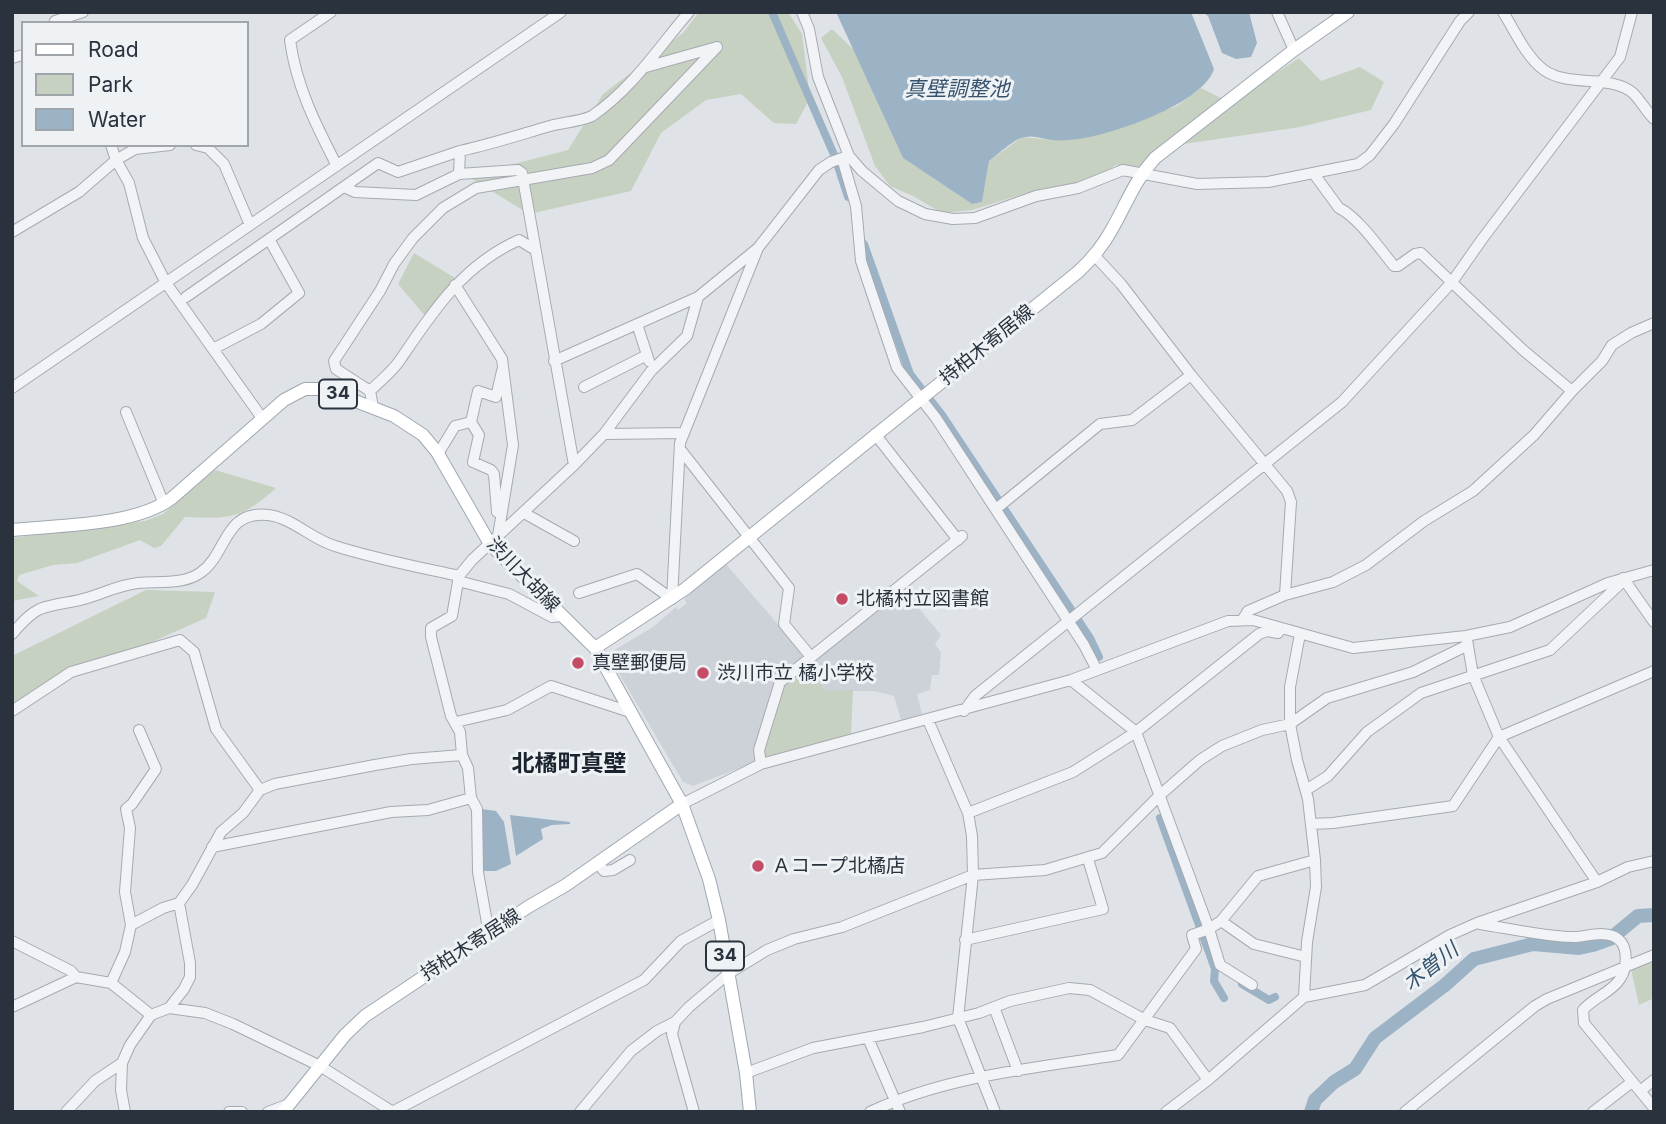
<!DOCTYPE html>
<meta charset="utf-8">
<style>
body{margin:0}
#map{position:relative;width:1666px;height:1124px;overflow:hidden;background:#dfe3e7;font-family:Inter,sans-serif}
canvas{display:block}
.frame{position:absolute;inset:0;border:14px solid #29323d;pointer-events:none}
.legend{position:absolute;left:21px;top:21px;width:228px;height:126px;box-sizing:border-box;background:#eef2f5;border:2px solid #9fa5ab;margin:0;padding:9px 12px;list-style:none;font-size:21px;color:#29323d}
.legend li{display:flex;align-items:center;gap:14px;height:35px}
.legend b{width:35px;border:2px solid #9fa5ab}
</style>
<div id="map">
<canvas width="1666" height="1124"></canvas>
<div class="frame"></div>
<ul class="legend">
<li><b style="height:9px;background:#fff"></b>Road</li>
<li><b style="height:19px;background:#c6d1c1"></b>Park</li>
<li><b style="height:19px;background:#9cb3c5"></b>Water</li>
</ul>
</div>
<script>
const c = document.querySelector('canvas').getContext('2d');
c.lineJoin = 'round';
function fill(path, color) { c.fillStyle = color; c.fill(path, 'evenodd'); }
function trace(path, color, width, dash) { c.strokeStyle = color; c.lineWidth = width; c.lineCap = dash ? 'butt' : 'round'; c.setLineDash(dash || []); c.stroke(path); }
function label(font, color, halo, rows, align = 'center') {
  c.font = font + ' Inter,"Noto Sans JP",sans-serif'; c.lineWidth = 6; c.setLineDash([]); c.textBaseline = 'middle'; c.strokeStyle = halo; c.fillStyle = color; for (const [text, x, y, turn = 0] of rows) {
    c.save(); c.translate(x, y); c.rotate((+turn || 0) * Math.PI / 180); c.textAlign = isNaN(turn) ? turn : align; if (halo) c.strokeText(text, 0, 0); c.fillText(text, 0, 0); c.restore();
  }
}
const built = new Path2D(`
 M725 563 806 657 758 761 693 786 683 782 611 660 613 651 653 627 676 607 678 610 687 603 684 599Z
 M902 588 941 635 935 644 941 653 939 675H932L930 690 917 694 922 714 901 720 894 696 874 691H826L806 665Z`);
const green = new Path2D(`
 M699 12H788L802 34 810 98 796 124 774 123 741 94 706 100 661 133 631 191 529 214 467 176 568 150 603 94 683 33Z
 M832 29 854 50 903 158 972 204 982 202 989 161 1022 137 1052 140 1160 112 1177 106 1201 88 1231 103 1299 58 1321 81 1360 67 1384 82 1371 110 1300 127 1170 146 1139 170 1129 165H1116L1101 174 1076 183 1036 190 972 210 942 213 913 196 890 186 875 166 842 77 821 38Z
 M414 253 455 278 431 323 398 284Z
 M215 470 276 488C242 519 230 519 185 517L161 546 154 548 140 540 77 563 53 565 19 575 17 581 39 596 12 601V538L145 521 163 514Z
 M146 590 215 592 206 618 12 704V656Z
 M806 665 826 691 853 690 851 735 764 758 761 750 781 685Z
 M1654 959V998L1639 1005 1631 969Z`);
const water = new Path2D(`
 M836 12H1191L1214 69C1203 104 1113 134 1079 139 1071 140 1060 141 1052 140 1043 139 1034 135 1025 137 1013 139 999 154 989 161L982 202 972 204 903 158Z
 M1198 12H1249L1257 43 1251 57 1236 59 1222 53 1208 16 1202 12 1200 15Z
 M482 809 496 811 504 822 511 864 496 871H483Z
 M510 815 570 822V824L552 825 541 829 543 839 516 856Z`);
const canal = new Path2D(`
 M772 12 835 157 848 197
 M864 244 910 374 942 415 1090 638 1099 657
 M1160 818 1215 969 1214 981 1224 998
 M1242 984 1269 1000 1275 997`);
const river = new Path2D(`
 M1311 1112 1315 1100 1334 1082 1355 1069 1375 1038 1445 985 1474 959 1533 944 1579 948 1593 945 1610 939 1638 916 1654 915`);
const minor = new Path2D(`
 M331 12 290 40C296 86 316 125 337 166
 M802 12 809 29 818 77 849 156 862 171 898 201 925 214 953 219 975 218 1036 196 1078 188 1123 170 1197 184 1268 182 1358 164 1370 155 1394 124 1460 21 1469 12
 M1277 12 1294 50
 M1503 12C1515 31 1526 57 1544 70 1569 88 1611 74 1633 93 1641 101 1646 111 1654 119
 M55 21 83 12
 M12 58 23 55
 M111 145 116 160 129 183 143 238 166 283 262 418
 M196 145 208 148 224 164 250 225
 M842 158 856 206 861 261 897 368 936 418 1084 645 1097 670
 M1314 174 1339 208C1358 217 1380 249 1394 266H1398L1415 254 1421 253 1523 350 1572 391
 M344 187 355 192 416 195 459 174
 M12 232 79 192 116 160 135 149 170 145
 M1095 256 1121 284 1191 375 1287 491 1291 502 1285 595
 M455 285 502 359 513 445 498 536
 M186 297 378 163 398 172 460 151
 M637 324 649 361
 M215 348 261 324 299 293 269 239
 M554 361 698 297
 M584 387 647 355
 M12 388 561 12
 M370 391 336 369 334 361 380 291 394 264 413 238 443 208 476 188 592 168 609 160 717 47 646 67
 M373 407 370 391C380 381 393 371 400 360 434 310 463 265 519 240L534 249
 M126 412 164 504
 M471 422 479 435 473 462 491 470 494 474 497 512
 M604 434 684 433
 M875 434 958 540
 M680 449 789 588 784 624 811 657
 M438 454 455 426 471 422 478 391 496 397 502 371
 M574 465 522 173 518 170 459 174 460 151C492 144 519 135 550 126 564 122 579 122 592 116 632 89 658 48 689 12
 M996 509 1100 424 1132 420 1191 375
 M524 513 574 541
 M459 576 452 616 431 628V637L451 716 460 732 462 755
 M458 581 509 594 552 617 562 616
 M579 593 637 574 672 599
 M672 599 680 443 758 248 819 170 831 162 848 156
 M1243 619 1248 611 1285 595 1333 582 1366 565 1424 521 1473 491 1534 435 1572 391 1602 361 1612 345 1631 333 1654 323
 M12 634C20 625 29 614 40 609 55 603 72 603 87 598 104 593 119 585 138 583 158 581 183 585 200 573 228 554 223 510 268 515 293 518 311 539 335 546 376 559 418 567 459 576L472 560 574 465 604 434 651 371 687 336 698 297 758 248
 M1467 640 1473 675 1499 737 1597 882
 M1071 680 1136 732 1209 929 1220 965 1252 985
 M12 711 71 672 180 640 194 652 216 729 260 790
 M964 711 975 696 1342 402 1452 282 1483 238 1620 57 1632 12
 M928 720 968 813 972 836 973 875 958 1018 995 1112
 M456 722 507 710 551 686 630 712
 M761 764 759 750 780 682 962 536
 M1306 790 1328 776 1367 732 1421 693 1550 650 1620 584 1623 578 1654 622
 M682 804 761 764 1071 680 1228 621 1253 620 1353 648 1466 636 1510 627 1608 583 1654 570
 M968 813 1073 772 1136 732 1259 634 1267 631 1278 633
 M1311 824 1333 823 1453 806 1499 737 1654 671
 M212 847 391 812 428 810 471 798
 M597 863 604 871 613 870 630 860
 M1221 921 1254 944 1306 957
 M1480 924C1507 928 1551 938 1576 937 1588 936 1608 930 1618 939 1629 947 1627 969 1620 979 1612 992 1593 998 1583 1010L1584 1023 1654 1108
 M131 925 125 892 130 828 126 809 132 804 156 769 139 730
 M965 940 1103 909 1088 859
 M12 941 71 971 76 977 111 983 151 1015
 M111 983 125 952 131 925 163 908 179 903
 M1304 997 1307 942 1316 887 1315 860
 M12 1007 76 977
 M994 1007 1018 1071
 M169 1008 205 1013 233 1024 320 1066 393 1112
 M675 1022 672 1034 694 1112
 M868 1038 900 1112
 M746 1073 813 1048 923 1027 979 1013 1010 1001 1069 988 1090 990 1145 1020 1170 1028 1208 1080
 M1640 1091 1654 1080
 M66 1112 95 1081 122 1063
 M125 1112 121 1090 122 1063 130 1045 151 1015 169 1008 184 989 190 977V963L179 903 192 885 221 832 243 813 260 790 275 784 375 765 411 759 462 755 468 768 471 798 477 809 478 872 489 934
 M229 1112H242
 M268 1112 289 1104
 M392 1112 644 980 681 941 719 920
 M580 1112 631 1051 657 1031 675 1022 689 1007 728 974 767 950 794 939 842 927 973 875 1045 870 1102 853 1160 795 1200 760 1222 746 1262 730 1290 724 1327 698 1413 672 1468 645
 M870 1112C946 1076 1035 1068 1118 1055L1196 949 1192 935 1209 929 1221 921 1258 876 1315 860 1308 799 1297 760 1290 724V687L1300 634
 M1166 1112 1208 1080 1304 997 1365 985 1450 935 1477 923 1597 882 1628 867 1654 861
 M1405 1112 1535 1006 1547 999 1654 955
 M1593 1112 1632 1082`);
const major = new Path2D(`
 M12 530C59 525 135 526 172 498L284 400 305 389H324L394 416 423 435 437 452 490 544 595 648 682 804 709 879 719 920 746 1073 750 1112
 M595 648 685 589 1078 272C1092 259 1103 246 1112 229 1127 203 1134 181 1155 158L1294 50 1348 12
 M283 1112 345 1035 365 1016 528 907 566 885 682 804`);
const markers = [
 [842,599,7,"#c54c66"],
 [578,663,7,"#c54c66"],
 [703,673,7,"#c54c66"],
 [758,866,7,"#c54c66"]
];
const shields = [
 [338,394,38],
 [725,956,38]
];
const shieldNames = [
 ["34",338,394],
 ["34",725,956]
];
const streetNames = [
 ["持柏木寄居線",987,345,-39],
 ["渋川大胡線",523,575,46],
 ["持柏木寄居線",471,945,-33]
];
const poiNames = [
 ["北橘村立図書館",856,599],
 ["真壁郵便局",592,663],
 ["渋川市立 橘小学校",717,673],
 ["Ａコープ北橘店",772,866]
];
const waterNames = [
 ["真壁調整池",957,90],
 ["木曽川",1431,967,-38]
];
const quarterNames = [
 ["北橘町真壁",569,764]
];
fill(built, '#cdd2d9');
fill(green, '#c6d1c1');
fill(water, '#9cb3c5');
trace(canal, '#9cb3c5', 8);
trace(river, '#9cb3c5', 14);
trace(minor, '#a5aab1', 12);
trace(major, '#9fa8b2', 14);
trace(minor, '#f2f3f6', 10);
trace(major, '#fff', 12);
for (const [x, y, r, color] of markers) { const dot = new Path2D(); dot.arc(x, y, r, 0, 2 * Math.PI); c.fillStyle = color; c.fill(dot); trace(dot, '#eef2f5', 2.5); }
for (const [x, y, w] of shields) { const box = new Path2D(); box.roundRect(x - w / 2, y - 14.5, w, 29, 5); c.fillStyle = '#eef2f5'; c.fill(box); trace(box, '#29323d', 2); }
label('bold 18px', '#29323d', null, shieldNames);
label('19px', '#29323d', '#eef2f5', streetNames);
label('19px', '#29323d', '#eef2f5', poiNames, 'left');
label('italic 21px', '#36536e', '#eef2f5', waterNames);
label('bold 23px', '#1b232e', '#eef2f5', quarterNames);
</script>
